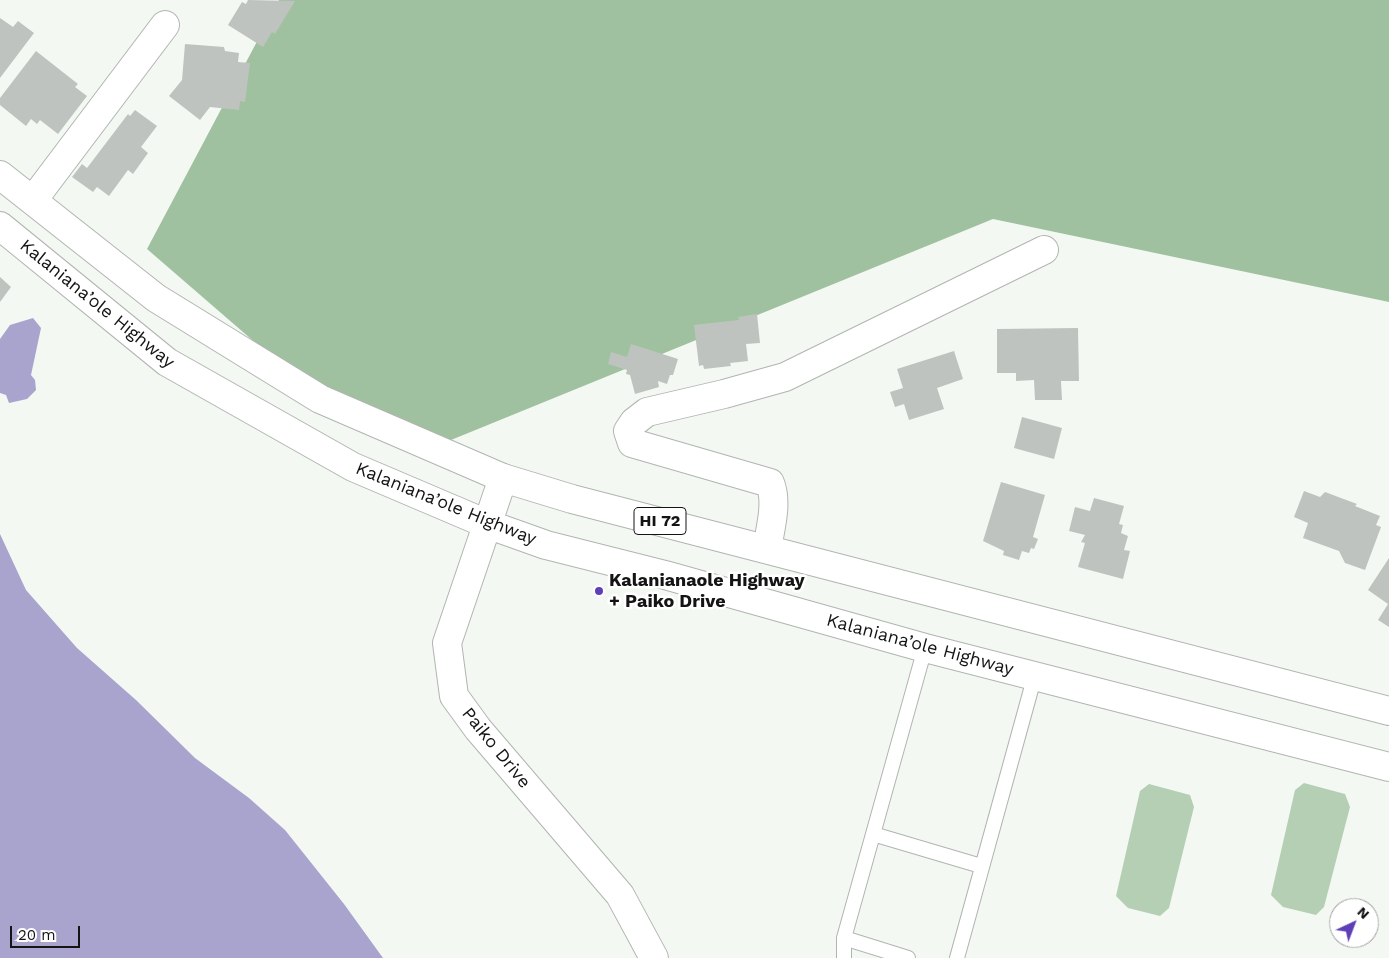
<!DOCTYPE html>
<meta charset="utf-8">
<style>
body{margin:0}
#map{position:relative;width:1389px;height:958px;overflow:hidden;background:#f4f8f3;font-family:"Work Sans",sans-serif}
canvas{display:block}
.north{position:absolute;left:1329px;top:898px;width:50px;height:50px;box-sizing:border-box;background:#fff;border:1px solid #a1a1a1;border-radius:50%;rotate:43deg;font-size:14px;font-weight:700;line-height:20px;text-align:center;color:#131413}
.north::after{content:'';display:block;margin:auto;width:18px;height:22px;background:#5d3fb7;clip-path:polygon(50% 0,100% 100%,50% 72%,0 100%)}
.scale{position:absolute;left:10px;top:926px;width:70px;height:22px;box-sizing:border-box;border:2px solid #131413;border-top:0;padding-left:6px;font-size:15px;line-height:18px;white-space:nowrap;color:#131413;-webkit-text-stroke:4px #fff;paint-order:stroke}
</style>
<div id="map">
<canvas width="1389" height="958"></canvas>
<div class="north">N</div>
<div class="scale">20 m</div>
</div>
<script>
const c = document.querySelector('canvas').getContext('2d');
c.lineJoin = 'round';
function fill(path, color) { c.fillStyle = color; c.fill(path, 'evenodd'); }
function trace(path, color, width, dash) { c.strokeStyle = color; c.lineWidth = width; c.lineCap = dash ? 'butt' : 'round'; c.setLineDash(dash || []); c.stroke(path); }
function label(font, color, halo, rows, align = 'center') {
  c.font = font + ' "Work Sans",sans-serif'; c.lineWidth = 5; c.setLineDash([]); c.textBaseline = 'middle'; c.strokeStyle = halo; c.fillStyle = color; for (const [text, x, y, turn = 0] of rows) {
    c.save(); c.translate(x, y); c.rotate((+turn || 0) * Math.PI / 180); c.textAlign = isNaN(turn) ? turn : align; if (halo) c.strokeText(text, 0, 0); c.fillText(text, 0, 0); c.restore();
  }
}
const green = new Path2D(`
 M1304 783 1345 794 1350 807 1324 907 1316 915 1283 907 1271 895 1295 790Z
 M1149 784 1190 795 1194 807 1169 908 1160 916 1128 908 1116 896 1140 791Z`);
const forest = new Path2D(`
 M279 0H1389V302L993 219 451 440 295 377 147 249Z`);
const water = new Path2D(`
 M33 318 41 328 31 375 35 380 36 390 27 399 9 403 6 395 0 393V339L10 325Z
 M0 534 26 590 77 648 136 700 195 758 249 798 285 830 344 904 383 958H0Z`);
const building = new Path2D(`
 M248 0 295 1 275 34 272 32 263 47 228 25 242 2 246 4Z
 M0 18 13 27 18 21 34 33 0 78Z
 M185 44 224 47 225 51 239 53 238 62 250 63 245 102 240 101 239 110 210 107 200 120 169 96 182 80Z
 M36 51 78 84 75 87 87 96 58 134 40 120 37 124 31 119 26 126 0 105V98Z
 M135 110 157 126 141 147 148 153 133 174 128 170 109 196 97 187 93 192 72 177 82 164 87 168 128 114 130 116Z
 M0 277 11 287 0 302Z
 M757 314 760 343 746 344 748 361 730 363 731 366 704 369 703 365 699 366 694 325 739 320 738 317Z
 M1078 328 1079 381H1061L1062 400H1035L1034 380 1016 381V373H997V329Z
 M631 344 678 359 673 375H670L667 384 658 381 659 387 635 394 630 375 626 374 627 370 608 364 611 352 627 357Z
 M954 351 963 379 937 388 944 409 909 420 904 404 895 407 890 392 903 388 897 369Z
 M1022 417 1062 428 1054 459 1014 448Z
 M1001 482 1045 495 1033 537 1038 539 1034 549 1031 548 1029 553 1022 551 1019 560 1003 555 1004 551 983 541Z
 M1304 491 1320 497 1325 492 1357 504 1355 506 1380 516 1376 525 1381 527 1365 570 1345 563 1339 551 1303 538 1308 523 1294 517Z
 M1094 498 1124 506 1119 524 1123 525 1121 533 1128 536 1124 550 1130 551 1123 579 1078 567 1085 543 1081 542 1085 535 1069 531 1075 507 1090 511Z
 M1389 558V627L1378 620 1388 604 1368 590Z`);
const lane = new Path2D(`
 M873 834 981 866
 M844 938V958
 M908 958 844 938 925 648
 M957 958 1035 675`);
const street = new Path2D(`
 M33 200 165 25
 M503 478 447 643 454 696 478 729 620 895 654 958
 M767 549C770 529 778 503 770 483L632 443 628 431 634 422 647 412 724 394 785 377 1044 250`);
const highway = new Path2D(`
 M0 175 156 298 320 399 503 478 572 499 1389 711
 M0 226 167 362 353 467 487 524 546 545 665 575 925 648 1389 767`);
const markers = [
 [599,591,5,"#5d3fb7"]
];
const shields = [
 [660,521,52]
];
const shieldNames = [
 ["HI 72",660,521]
];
const streetNames = [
 ["Kalaniana’ole Highway",97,304,39],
 ["Kalaniana’ole Highway",446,504,22],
 ["Kalaniana’ole Highway",920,645,15],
 ["Paiko Drive",496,748,51]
];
const poiNames = [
 ["Kalanianaole Highway",609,581],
 ["+ Paiko Drive",609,602]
];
fill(green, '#b5cfb4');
fill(forest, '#a0c19f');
fill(water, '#a8a4ce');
fill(building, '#bfc3bf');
trace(lane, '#b1b5b1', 16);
trace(street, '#b1b5b1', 30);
trace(highway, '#b1b5b1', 30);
trace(lane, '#fff', 14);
trace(street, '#fff', 28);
trace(highway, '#fff', 28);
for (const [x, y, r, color] of markers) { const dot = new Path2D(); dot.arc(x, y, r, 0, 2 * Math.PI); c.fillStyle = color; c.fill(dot); trace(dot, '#fff', 2); }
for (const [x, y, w] of shields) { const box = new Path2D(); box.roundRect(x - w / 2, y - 13.5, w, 27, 4); c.fillStyle = '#fff'; c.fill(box); trace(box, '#131413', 1); }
label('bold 16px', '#131413', null, shieldNames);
label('18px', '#131413', '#fff', streetNames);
label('bold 18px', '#131413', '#fff', poiNames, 'left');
</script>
